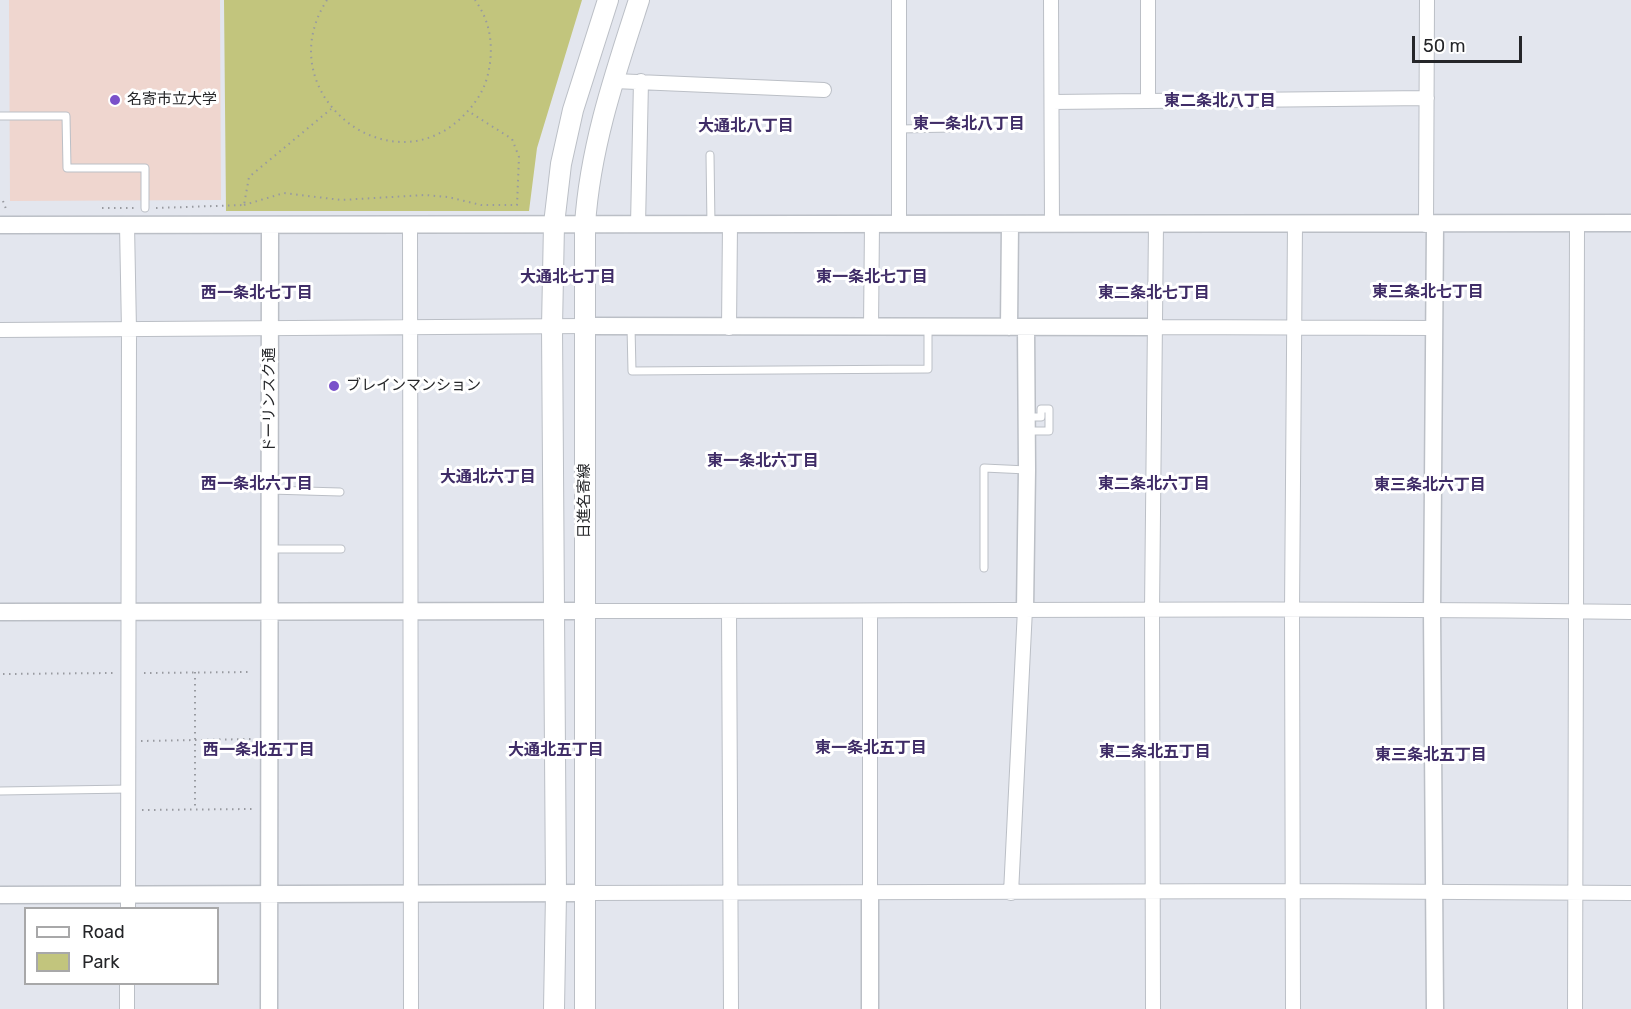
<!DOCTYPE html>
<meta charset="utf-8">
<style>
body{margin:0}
#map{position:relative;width:1631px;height:1009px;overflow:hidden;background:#e3e6ee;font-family:Rubik,sans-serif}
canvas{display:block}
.legend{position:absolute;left:24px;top:907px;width:195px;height:78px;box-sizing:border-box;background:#fff;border:2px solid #a8a8a9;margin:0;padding:8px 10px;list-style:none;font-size:18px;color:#252629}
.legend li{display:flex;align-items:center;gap:12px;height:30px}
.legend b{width:30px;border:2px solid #a8a8a9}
.scale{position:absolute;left:1412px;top:36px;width:110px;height:27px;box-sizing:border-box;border:3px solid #252629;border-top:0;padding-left:8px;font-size:18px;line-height:21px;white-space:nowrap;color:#252629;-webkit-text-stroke:4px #fff;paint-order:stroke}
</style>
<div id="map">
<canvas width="1631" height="1009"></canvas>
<ul class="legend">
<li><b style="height:8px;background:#fff"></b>Road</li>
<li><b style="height:16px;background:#c2c57d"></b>Park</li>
</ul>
<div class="scale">50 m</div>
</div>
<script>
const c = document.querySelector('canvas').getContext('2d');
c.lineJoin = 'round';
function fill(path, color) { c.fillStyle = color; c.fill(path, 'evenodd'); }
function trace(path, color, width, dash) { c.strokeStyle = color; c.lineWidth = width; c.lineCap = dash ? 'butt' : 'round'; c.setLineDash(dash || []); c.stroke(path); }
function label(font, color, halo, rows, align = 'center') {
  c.font = font + ' Rubik,"Noto Sans JP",sans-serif'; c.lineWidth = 6; c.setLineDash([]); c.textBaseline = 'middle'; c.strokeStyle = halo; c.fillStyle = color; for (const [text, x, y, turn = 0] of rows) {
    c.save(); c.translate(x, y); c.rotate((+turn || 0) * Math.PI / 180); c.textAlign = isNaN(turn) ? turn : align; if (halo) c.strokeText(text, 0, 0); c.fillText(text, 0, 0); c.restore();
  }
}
const education = new Path2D(`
 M9 0H220L221 200 10 201Z`);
const green = new Path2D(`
 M224 0H582L537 148 529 211H226Z`);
const path = new Path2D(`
 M327 0C268 91 386 187 460 119 473 107 484 92 488 74 494 48 491 22 475 0
 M3 201 6 209
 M244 205 284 193 341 200 425 195 448 197 481 205H517L519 157 512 139 468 111
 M102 208H135
 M156 208 244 205 249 177 331 109
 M195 672V810
 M144 673 252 672
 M3 674 114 673
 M141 741 252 739
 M142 810 252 809`);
const service = new Path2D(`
 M0 116H66L67 168H145V208
 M899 129 953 128
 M710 155 711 225
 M631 327 632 371 928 369V327
 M1028 417H1041V409H1049V431H1028
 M270 490 340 492
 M269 549H341
 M984 568V468L1027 470
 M0 791 129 789`);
const minor = new Path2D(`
 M899 0V224
 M1051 0 1052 224
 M1148 0V101
 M614 81 824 90
 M1052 102 1427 98
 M127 225 129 330 128 908
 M410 225 411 1009
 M638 225 641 81
 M1426 225 1427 0
 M871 327 872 224
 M1155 327 1434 328
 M729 328 730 225
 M0 330 586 326
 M586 611C934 611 1283 607 1631 612
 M729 611 731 1009
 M870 612V893
 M586 893 1293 891 1631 893
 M1011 893 1025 609
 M127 1009V984
 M1153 1009 1152 610 1156 224
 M1293 1009 1292 610 1295 224
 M1575 1009 1577 224`);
const tertiary = new Path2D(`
 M0 225 1631 223
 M586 326 1155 327
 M1009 327 1010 224
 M1025 609 1027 470 1026 327
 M0 612 586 611
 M0 895 586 893
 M269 1009 270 226
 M870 1009V893
 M1435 1009 1432 611 1435 225`);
const secondary = new Path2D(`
 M554 1009 556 894 552 327 554 224 561 164 573 110 608 0
 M585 1009V225C590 147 615 74 639 0`);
const markers = [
 [115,100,6,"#7a51ca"],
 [334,386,6,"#7a51ca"]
];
const poiNames = [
 ["名寄市立大学",127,100],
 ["ブレインマンション",346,386]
];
const streetNames = [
 ["ドーリンスク通",270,400,-90],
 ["日進名寄線",585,501,-90]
];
const neighbourhoodNames = [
 ["東二条北八丁目",1220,101],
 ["東一条北八丁目",969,124],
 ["大通北八丁目",746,126],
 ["大通北七丁目",568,277],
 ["東一条北七丁目",872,277],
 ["東三条北七丁目",1428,292],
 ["西一条北七丁目",257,293],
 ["東二条北七丁目",1154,293],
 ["東一条北六丁目",763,461],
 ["大通北六丁目",488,477],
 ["西一条北六丁目",257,484],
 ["東二条北六丁目",1154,484],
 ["東三条北六丁目",1430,485],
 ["東一条北五丁目",871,748],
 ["西一条北五丁目",259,750],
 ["大通北五丁目",556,750],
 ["東二条北五丁目",1155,752],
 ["東三条北五丁目",1431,755]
];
fill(education, '#efd6cf');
fill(green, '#c2c57d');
trace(service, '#bbbfc6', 9);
trace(minor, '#bbbfc6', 16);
trace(tertiary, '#bbbfc6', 19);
trace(secondary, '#bbbfc6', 22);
trace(path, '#989aa0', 2, [1.5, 4.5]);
trace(service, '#fff', 7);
trace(minor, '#fff', 14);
trace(tertiary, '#fff', 16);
trace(secondary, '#fff', 20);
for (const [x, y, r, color] of markers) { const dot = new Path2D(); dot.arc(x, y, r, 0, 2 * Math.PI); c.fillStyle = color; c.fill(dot); trace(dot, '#fff', 2); }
label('15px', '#252629', '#fff', poiNames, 'left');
label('15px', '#252629', '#fff', streetNames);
label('bold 16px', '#3f2c67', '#fff', neighbourhoodNames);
</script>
